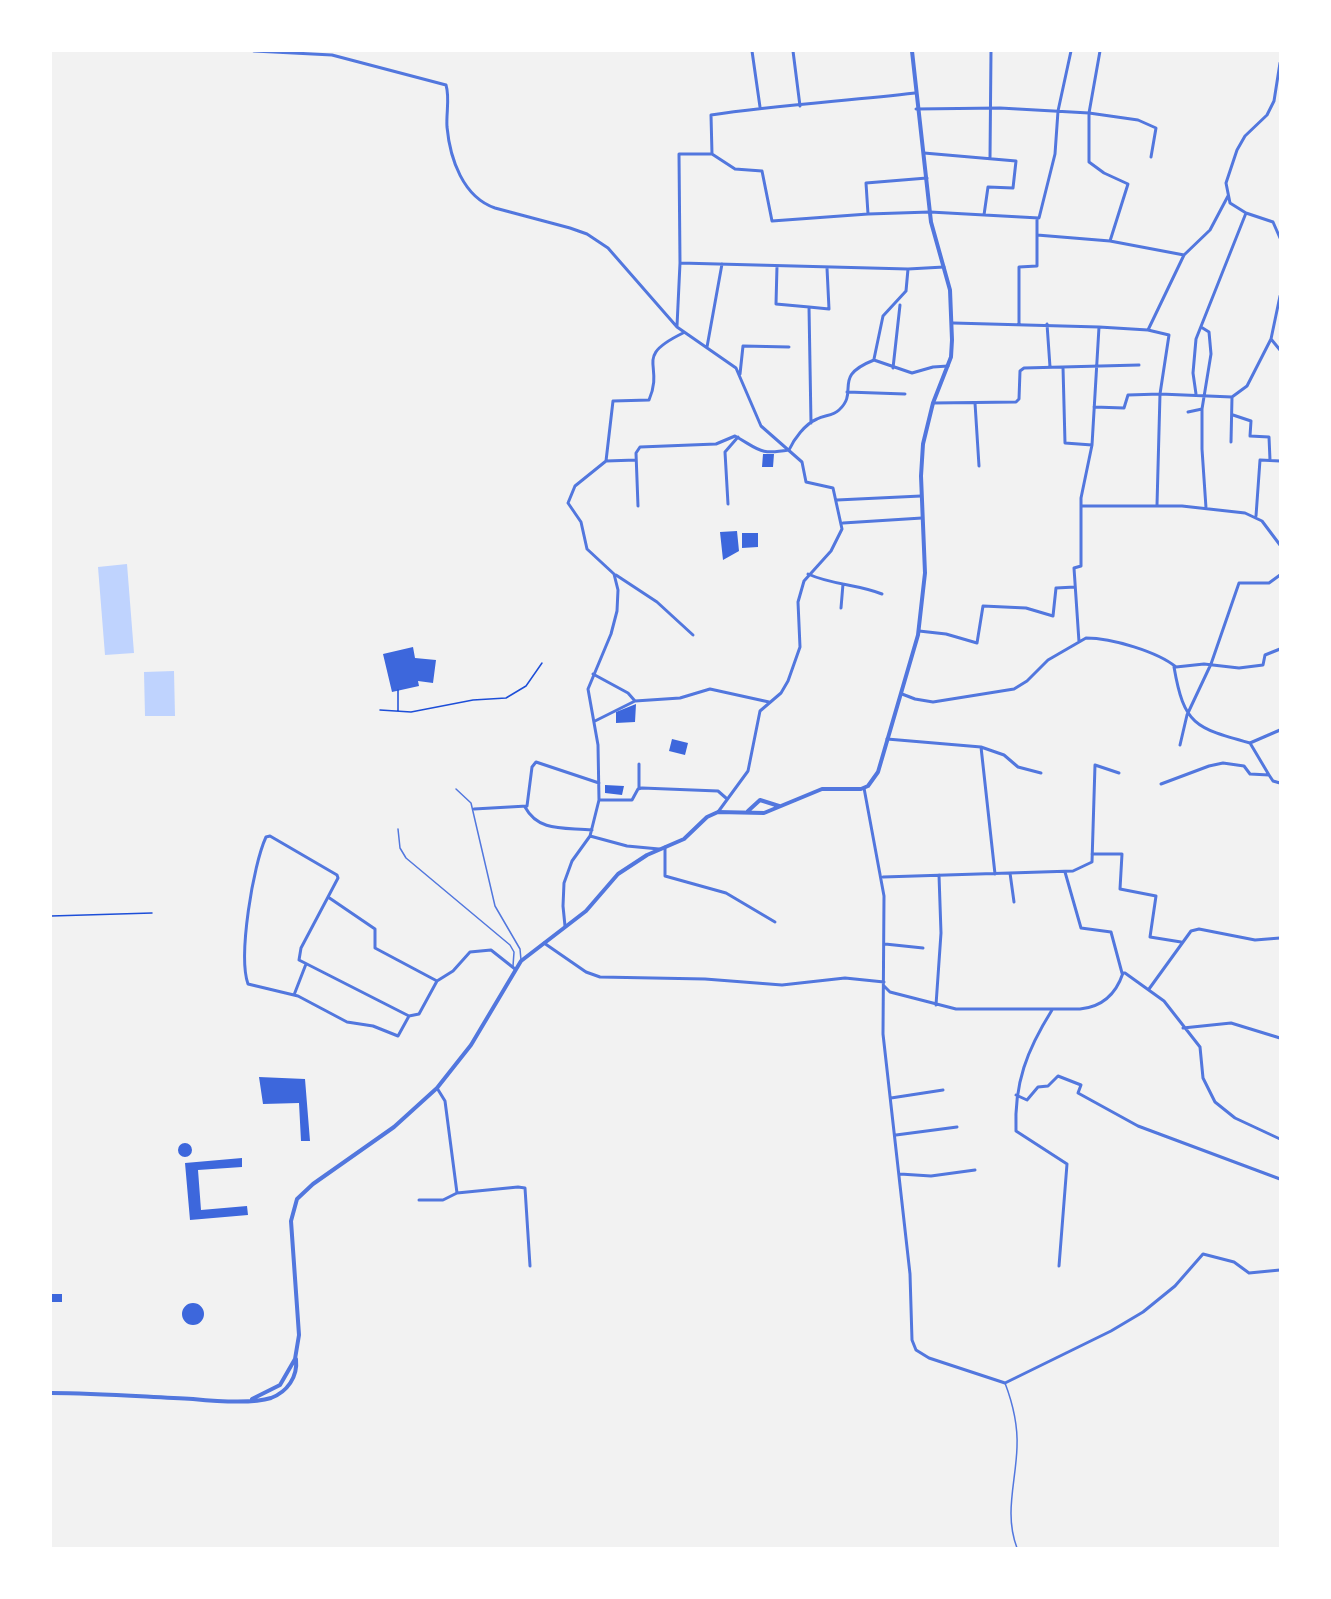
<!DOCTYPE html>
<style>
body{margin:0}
#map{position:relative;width:1331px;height:1599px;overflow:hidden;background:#f2f2f2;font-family:"DM Sans",sans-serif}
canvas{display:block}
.frame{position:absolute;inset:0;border:52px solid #fff;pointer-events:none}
</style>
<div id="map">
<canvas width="1331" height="1599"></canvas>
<div class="frame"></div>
</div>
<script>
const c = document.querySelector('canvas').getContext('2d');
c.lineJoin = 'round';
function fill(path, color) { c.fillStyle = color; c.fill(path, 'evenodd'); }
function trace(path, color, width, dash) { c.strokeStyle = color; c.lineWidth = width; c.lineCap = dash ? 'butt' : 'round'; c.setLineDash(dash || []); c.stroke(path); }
const water = new Path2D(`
 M127 564 134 653 105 655 98 567Z
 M174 671 175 716H145L144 672Z`);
const building = new Path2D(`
 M763 454H774L773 467H762Z
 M737 531 739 551 723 560 720 532Z
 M742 533H758V547L742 548Z
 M413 647 415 658 436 660 433 683 418 681 419 686 392 692 383 654Z
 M636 704 635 722 616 723V712Z
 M672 739 688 743 685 755 669 751Z
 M605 785 624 786 622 795 605 793Z
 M259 1077 305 1079 310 1141H301L299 1103 263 1104Z
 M178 1150a7 7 0 1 1 14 0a7 7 0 1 1-14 0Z
 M242 1158V1167L198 1170 201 1210 247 1206 248 1215 190 1220 185 1163Z
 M51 1294H62V1302H51Z
 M182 1314a11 11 0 1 1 22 0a11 11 0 1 1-22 0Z`);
const path = new Path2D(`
 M380 710 411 712 473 700 506 698 526 686 542 663
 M398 711V690
 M51 916 152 913`);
const service = new Path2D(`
 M456 789 471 803 495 906 520 949 521 960
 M398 829 400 848 406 858 510 945 514 952 513 966
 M1005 1383C1013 1404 1018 1424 1017 1447 1016 1482 1004 1514 1017 1548`);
const minor = new Path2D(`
 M254 51 332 55 446 85C450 98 446 113 447 127 450 159 463 197 495 208L570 228 587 234 608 248 677 327 736 368 761 426 802 462 806 482 833 488 842 529 831 551 804 581 798 602 800 647 788 681 781 693 760 711 748 771 718 812
 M752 51 760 107
 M793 51 800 106
 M1280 63 1274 101 1267 115 1245 136 1237 150 1226 183 1230 203 1246 213 1273 222 1280 238
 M915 93C847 101 778 105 711 115L712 154 735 169 762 171 772 221 868 214 866 183 927 178
 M916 109 1000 108 1089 113 1100 51
 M924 153 1016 161 1013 188 988 187 984 215
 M990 158 991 51
 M868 214 930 212 1039 218 1055 154 1058 111 1071 51
 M1037 220V235L1110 241 1184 255 1210 230 1228 196
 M1110 241 1128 184 1104 173 1089 162V113L1138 120 1156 128 1151 157
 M680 263 908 269 944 267
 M777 266 776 304 809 307 811 423
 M1280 296 1271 339 1280 350
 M809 307 829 309 827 268
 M953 323 1099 327 1092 445 1081 498V566L1074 568 1079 642
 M1019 324V267L1037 266V235
 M1047 324 1050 367
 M677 326 680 263 679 154H712
 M1099 327 1148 330 1184 255
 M1201 327 1209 332 1211 354 1202 409
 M1148 330 1169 335 1160 394 1232 397 1231 442
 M707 347 722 264
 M874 359 883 316 906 291 908 269
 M1063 367 1065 443 1092 445
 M893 368 900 305
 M740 374 743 346 789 347
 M847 392 905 394
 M1196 394 1193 373 1196 339 1246 213
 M1232 397 1247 386 1271 339
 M933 403 1016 402 1019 399 1020 371 1024 368 1139 365
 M975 403 979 466
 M1094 407 1124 408 1128 395 1160 394 1157 505
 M1188 412 1202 409V449L1206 508
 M1233 415 1251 421 1250 436 1269 437 1270 460
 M606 461 636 460
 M837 500 921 496
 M728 504 725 452 738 437
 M638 506 636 453 640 447 716 444 735 436C760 450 759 455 789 450 794 439 805 424 817 419 824 415 833 416 839 410 860 391 831 377 874 360L912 373 933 367 948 366
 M1081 506H1182L1245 513 1262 521 1280 545
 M1256 516 1260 460 1280 461
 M843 523 922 518
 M808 574C832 585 857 584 882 594
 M616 575 657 602 693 635
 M841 608 843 584
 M919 631 946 634 977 643 983 606 1026 608 1053 616 1056 588 1075 587
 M1174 667C1184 725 1195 728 1250 743
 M593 674 628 693 635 701
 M902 694 915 699 933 702 1014 689 1027 681 1048 660 1086 638C1112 638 1158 652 1176 667L1204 664 1239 668 1263 665 1265 655 1280 649
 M595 721 635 701 680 698 710 689 769 702
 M887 739 981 747 1004 755 1018 767 1041 773
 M1180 745 1187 715 1211 664 1239 583H1269L1280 575
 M981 747 995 874
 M639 764V788
 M1269 775 1250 743 1280 730
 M1161 784 1209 766 1223 763 1244 766 1250 774 1269 775 1273 781 1280 783
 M864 788 884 896 883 1034 910 1274 912 1340 916 1350 929 1358 1005 1383 1111 1331 1143 1312 1175 1286 1203 1254 1234 1262 1249 1273 1280 1270
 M599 800H632L638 789 642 788 718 791 726 798
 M525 807C539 833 566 827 592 830
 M474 809 527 806 532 767 536 762 599 783
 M590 836 627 846 659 849
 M665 847V876L726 893 775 922
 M1092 854H1122L1120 889 1156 896 1150 937 1181 942
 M1065 872 1081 928 1111 932 1122 973
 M1010 873 1014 902
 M883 877 1073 871 1092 862 1095 765 1119 773
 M328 897 301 948 299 960 409 1016 419 1014 437 981 453 971 470 952 491 950 515 969
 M565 926 563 906 564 883 572 861 590 836 599 800 598 745 588 689 611 634 617 611 618 590 614 574 587 549 581 522 568 503 575 486 606 461 613 401 649 400C665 363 632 358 683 333
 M544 943 586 972 600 977 705 979 782 985 845 978 884 982
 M885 944 923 948
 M884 986 890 992 956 1009H1080C1102 1007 1116 994 1123 973H1125L1164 1001 1200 1047 1203 1078 1215 1102 1235 1118 1280 1139
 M1149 989 1191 931 1199 929 1255 940 1280 938
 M294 995 306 964
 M936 1005 941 933 939 875
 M1052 1010C1027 1050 1014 1083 1016 1131L1067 1164 1059 1266
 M409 1016 398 1036 373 1026 347 1022 298 996 248 984C238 956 253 865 266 837L270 836 337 875 338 878 328 897 375 929V948L437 981
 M1183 1028 1231 1023 1280 1038
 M437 1088 445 1101 457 1193 518 1187 525 1188 530 1266
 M1016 1095 1027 1100 1038 1087 1048 1086 1058 1076 1081 1085 1078 1093 1138 1126 1280 1179
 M891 1098 943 1090
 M896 1135 957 1127
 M900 1174 931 1176 975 1170
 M419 1200H443L457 1193`);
const tertiary = new Path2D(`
 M748 811 760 800 779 806
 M51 1393C98 1393 146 1397 193 1399 213 1401 252 1404 271 1398 287 1392 298 1377 296 1359
 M252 1399 280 1385 295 1359 299 1335 291 1221 297 1199 313 1184 394 1127 437 1088 471 1045 521 961 586 911 618 874 647 855 684 839 707 817 718 812 764 813 822 789H861L868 786 878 772 918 635 925 573 921 476 923 444 933 403 951 357 952 340 950 290 931 222 912 51`);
fill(water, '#bfd3fe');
fill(building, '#3d67dc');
trace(path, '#1d4ed8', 1.5);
trace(service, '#5277de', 1.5);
trace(minor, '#5277de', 3);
trace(tertiary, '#5277de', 4);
</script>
